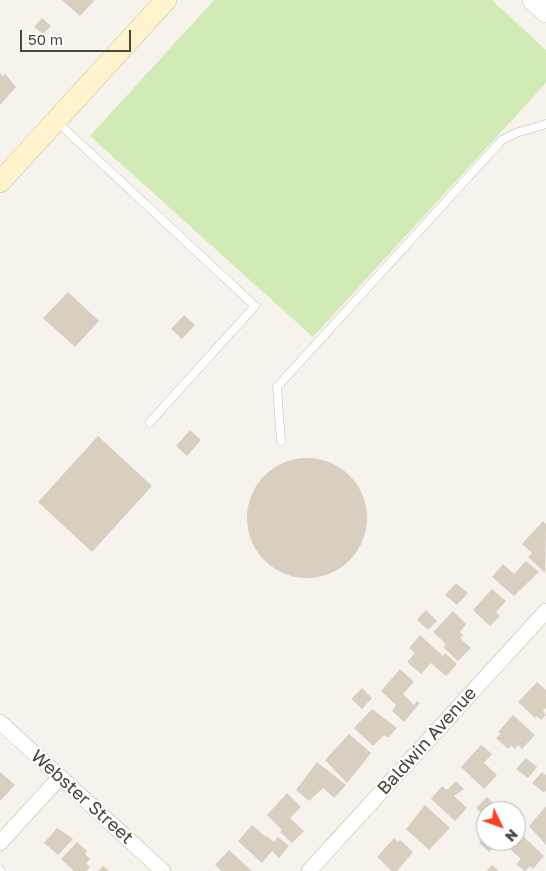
<!DOCTYPE html>
<style>
body{margin:0}
#map{position:relative;width:546px;height:871px;overflow:hidden;background:#f6f3ec;font-family:"Golos Text",sans-serif}
canvas{display:block}
.north{position:absolute;left:476px;top:801px;width:50px;height:50px;box-sizing:border-box;background:#fff;border:1px solid #b7b4b0;border-radius:50%;rotate:132deg;font-size:14px;font-weight:700;line-height:20px;text-align:center;color:#4b4439}
.north::after{content:'';display:block;margin:auto;width:18px;height:22px;background:#fc3f1d;clip-path:polygon(50% 0,100% 100%,50% 72%,0 100%)}
.scale{position:absolute;left:20px;top:30px;width:111px;height:22px;box-sizing:border-box;border:2px solid #4b4439;border-top:0;padding-left:6px;font-size:15px;line-height:18px;white-space:nowrap;color:#4b4439;-webkit-text-stroke:4px #fff;paint-order:stroke}
</style>
<div id="map">
<canvas width="546" height="871"></canvas>
<div class="north">N</div>
<div class="scale">50 m</div>
</div>
<script>
const c = document.querySelector('canvas').getContext('2d');
c.lineJoin = 'round';
function fill(path, color) { c.fillStyle = color; c.fill(path, 'evenodd'); }
function trace(path, color, width, dash) { c.strokeStyle = color; c.lineWidth = width; c.lineCap = dash ? 'butt' : 'round'; c.setLineDash(dash || []); c.stroke(path); }
function label(font, color, halo, rows, align = 'center') {
  c.font = font + ' "Golos Text",sans-serif'; c.lineWidth = 4; c.setLineDash([]); c.textBaseline = 'middle'; c.strokeStyle = halo; c.fillStyle = color; for (const [text, x, y, turn = 0] of rows) {
    c.save(); c.translate(x, y); c.rotate((+turn || 0) * Math.PI / 180); c.textAlign = isNaN(turn) ? turn : align; if (halo) c.strokeText(text, 0, 0); c.fillText(text, 0, 0); c.restore();
  }
}
const green = new Path2D(`
 M214 0H492L546 50V83L313 337 90 136Z`);
const building = new Path2D(`
 M62 0H93L94 1 80 16Z
 M42 18 51 26 43 34 34 27Z
 M0 73 3 76 5 74 16 87 0 105Z
 M68 292 99 321 75 347 43 318Z
 M184 315 195 325 182 339 171 329Z
 M190 430 201 440 187 456 176 446Z
 M98 436 152 486 92 552 38 502Z
 M247 518a60 60 0 1 1 120 0a60 60 0 1 1-120 0Z
 M543 521 546 524 545 573 528 557 532 553 522 544Z
 M526 561 539 572 514 596 492 577 503 564 514 574Z
 M456 583 468 593 457 605 445 595Z
 M492 589 506 601 496 612 500 616 490 626 473 610Z
 M426 610 437 621 428 630 417 620Z
 M453 611 466 624 460 632 463 635 460 638 471 648 458 661 443 647 446 644 433 632Z
 M420 635 443 656 445 653 457 664 446 676 431 663 421 674 407 662 415 653 409 648Z
 M400 669 414 682 403 694 414 705 417 701 420 703 404 722 392 711 396 705 381 691Z
 M537 682 546 690V708L543 711 546 715 541 720 537 716 535 718 518 702Z
 M362 688 372 698 362 709 351 699Z
 M372 709 397 728 388 738 384 735 373 746 354 728Z
 M513 715 535 735 522 749 518 745 515 749 511 746 508 749 496 738 501 734 498 732Z
 M349 734 371 753 347 783 325 760Z
 M481 745 492 754 484 763 497 775 484 789 461 767Z
 M526 758 537 767 528 778 516 769Z
 M317 762 346 785 334 798 323 788 309 801 296 790Z
 M0 772 15 785 0 801Z
 M542 772 546 775V790L544 793 532 783Z
 M456 781 464 789 454 796 467 808 455 821 431 799 442 786 447 790Z
 M287 793 301 807 290 818 304 831 292 843 280 832 282 830 267 815Z
 M487 797 498 808 495 811H486V817L476 808Z
 M425 805 450 828 429 850 406 829Z
 M546 806V845L529 826Z
 M252 825 266 837 267 836 274 842 278 837 289 846 279 858 272 851 262 863 238 841Z
 M57 828 73 839 58 855 44 843Z
 M521 834 544 856 533 869 530 866 525 871 516 864 521 859 509 848Z
 M486 835V841L498 843 489 852 479 843Z
 M394 838 398 842 400 840 413 852 397 871H392L377 857Z
 M77 842 87 851 85 854 90 859 86 864 90 867 86 871H74L61 859Z
 M229 850 252 871H222L215 865Z
 M492 865 499 871H487Z
 M103 866 109 871H98Z`);
const service = new Path2D(`
 M56 121 255 306 150 422
 M281 441 277 387 502 140 516 133 546 124
 M0 870 1 871`);
const minor = new Path2D(`
 M0 722 163 871
 M0 843 60 777
 M309 871 546 611`);
const tertiary = new Path2D(`
 M532 0 546 13`);
const secondary = new Path2D(`
 M0 182 166 0`);
const streetNames = [
 ["Baldwin Avenue",427,741,-48],
 ["Webster Street",82,797,42]
];
fill(green, '#d2eab5');
fill(building, '#d8cfc1');
trace(service, '#c2bbae', 9);
trace(minor, '#c2bbae', 16);
trace(tertiary, '#c2bbae', 20);
trace(secondary, '#d6c79b', 22);
trace(service, '#fff', 8);
trace(minor, '#fff', 15);
trace(tertiary, '#fff', 19);
trace(secondary, '#fff3cd', 21);
label('18px', '#4b4439', '#fff', streetNames);
</script>
